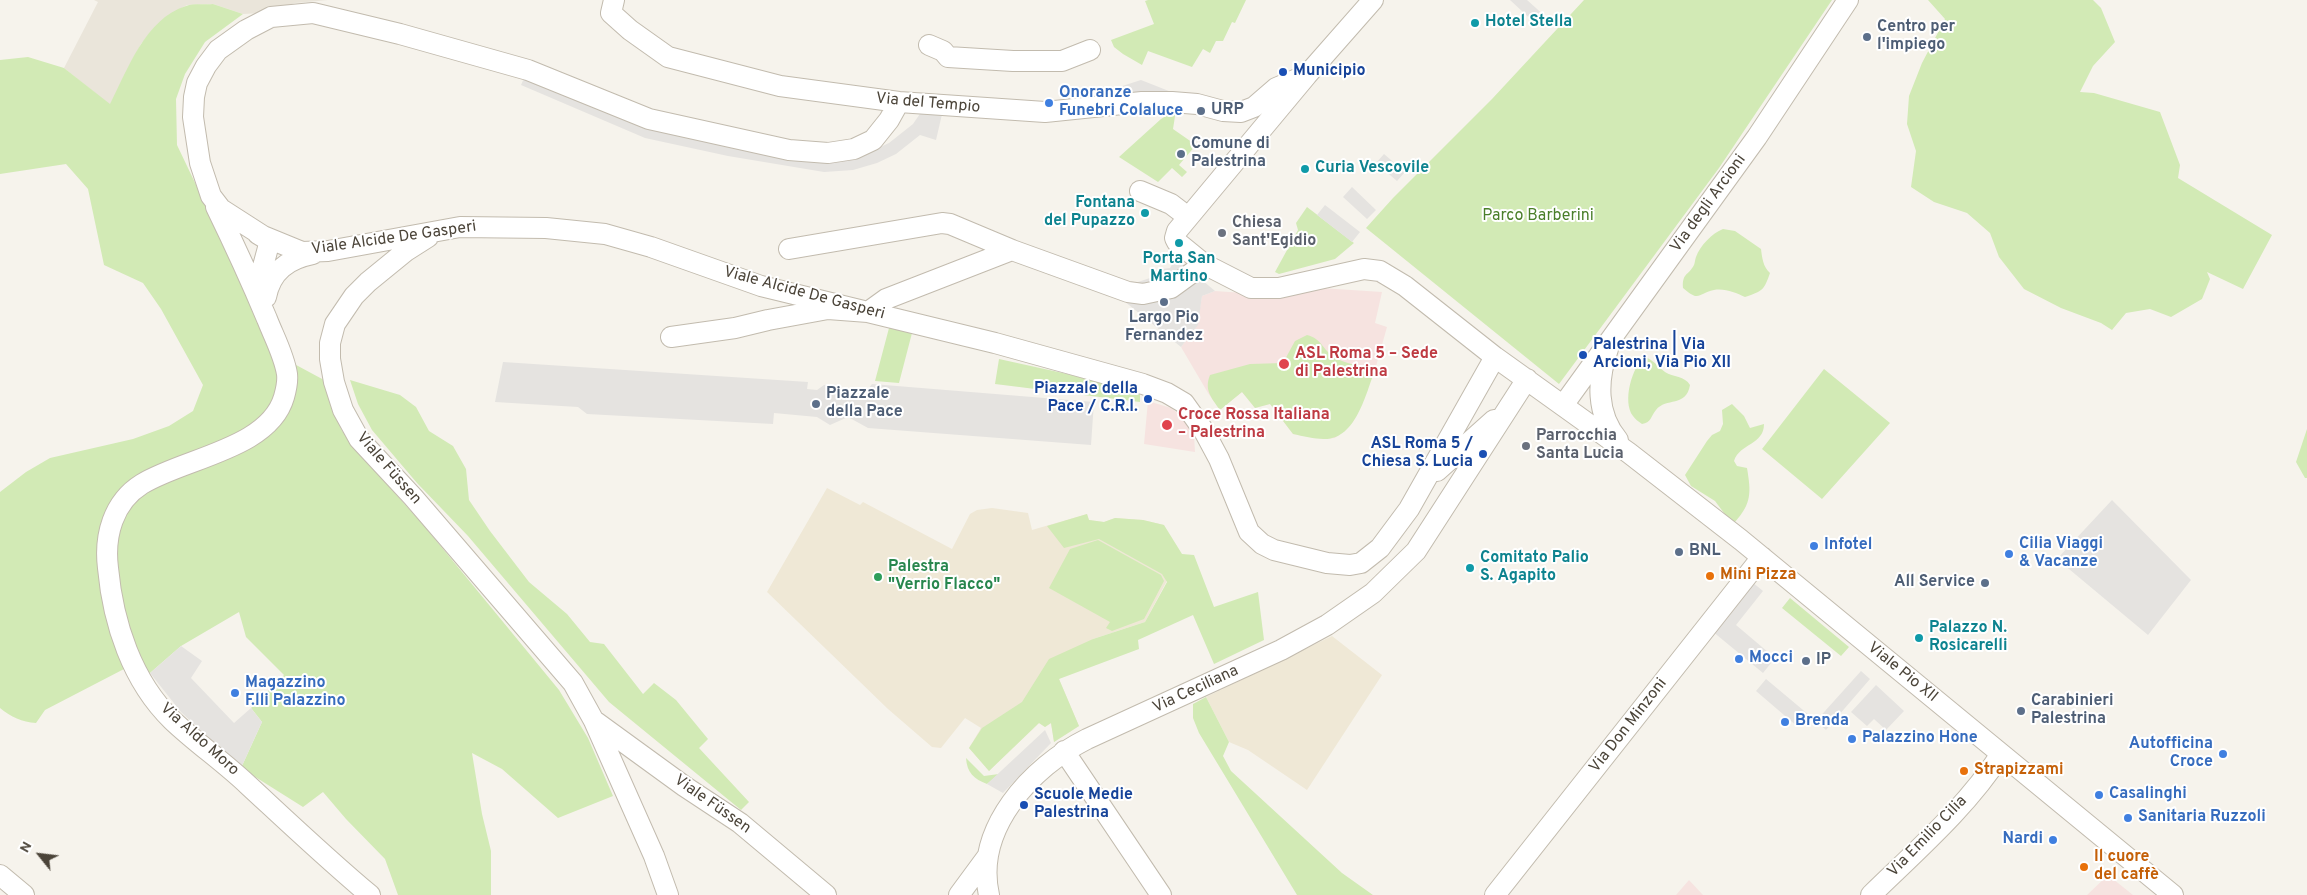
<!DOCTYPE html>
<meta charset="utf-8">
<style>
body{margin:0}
#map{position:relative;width:2307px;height:895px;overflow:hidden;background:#f6f3ec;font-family:Overpass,sans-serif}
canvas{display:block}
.north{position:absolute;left:15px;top:830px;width:50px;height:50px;-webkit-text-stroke:4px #fff;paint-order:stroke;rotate:299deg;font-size:14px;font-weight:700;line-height:20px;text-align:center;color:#4b4439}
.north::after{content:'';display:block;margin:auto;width:18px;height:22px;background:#4b4439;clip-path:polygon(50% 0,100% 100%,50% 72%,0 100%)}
</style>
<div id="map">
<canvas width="2307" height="895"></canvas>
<div class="north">N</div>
</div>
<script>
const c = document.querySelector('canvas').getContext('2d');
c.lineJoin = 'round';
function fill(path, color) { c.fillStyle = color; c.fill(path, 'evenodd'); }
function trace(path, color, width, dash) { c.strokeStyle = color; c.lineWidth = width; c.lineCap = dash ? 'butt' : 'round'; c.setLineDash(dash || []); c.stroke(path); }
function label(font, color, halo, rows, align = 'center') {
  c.font = font + ' Overpass,sans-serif'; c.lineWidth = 4; c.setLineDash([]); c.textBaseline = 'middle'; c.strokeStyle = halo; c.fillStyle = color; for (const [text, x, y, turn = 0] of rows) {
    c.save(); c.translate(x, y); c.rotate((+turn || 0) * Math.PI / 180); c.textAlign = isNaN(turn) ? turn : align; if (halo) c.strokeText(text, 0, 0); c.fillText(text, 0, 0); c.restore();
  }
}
const residential = new Path2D(`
 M94 0H328L295 3 262 13 243 14 213 4 187 5 171 14 156 26 141 44 110 105 64 68 98 2Z`);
const education = new Path2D(`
 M827 488 860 505 863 502 952 549 970 514 977 510 992 508 1028 513 1032 530 1087 514 1089 520 1104 522 1115 518 1143 520 1164 525 1171 573 1145 622 1093 639 1059 679 1079 726 1054 742 1051 723 1045 727 1039 723 989 771 969 748 981 728 965 718 941 748 932 747 888 709 767 592Z
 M1332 636 1382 675 1307 790 1248 750 1229 742 1206 697Z`);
const medical = new Path2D(`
 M1321 288 1382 292 1375 323 1387 327 1375 370 1353 422 1335 438 1324 439 1293 434 1270 404 1255 408 1242 392 1220 410 1208 393 1181 347 1197 325 1202 296 1215 291 1286 296Z
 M1148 401 1171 408 1183 417 1194 435 1195 452 1144 444Z
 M2108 875 2133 895H2087Z
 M1689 880 1703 895H1676Z`);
const green = new Path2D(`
 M1148 0H1246L1235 23 1232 22 1223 41H1216L1210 53 1203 49 1192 67 1148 51 1142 65 1123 54 1114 47 1111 40 1154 24 1145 1Z
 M1584 0H1832L1719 168 1559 384 1366 228 1393 198 1492 99Z
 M1928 0H2093L2101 8 2115 42 2093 66 2080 92 2094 93 2160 112 2180 165 2178 178 2272 235 2243 289 2207 272 2210 279 2202 299 2171 317 2150 309 2126 313 2112 330 2101 323 2061 308 2024 289 1999 257 1990 233 1967 213 1934 202 1911 187 1916 151 1907 124 1909 96 1922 63 1945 19Z
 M213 4 243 14 205 42 185 74 176 99 177 145 250 298 252 311 272 352 324 380 330 404 341 429 352 445 425 527 559 690 588 738 613 796 558 818 502 769 472 753 482 814 491 851V895H398L385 859 346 819 323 792 303 807 241 768 262 722 251 708 284 675 246 637 239 612 181 646 150 673 124 669 45 710 36 723C22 722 11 717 0 708V492L26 472 50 458 133 439 169 426 193 411 203 385 161 309 143 283 104 265 88 189 66 164 0 174V60L28 57 64 68 110 104C128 69 145 19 186 6 194 3 205 5 213 4Z
 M1176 110 1173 129 1196 145 1179 165 1187 172 1182 177 1172 168 1158 182 1119 157 1161 119Z
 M1307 207 1354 243 1335 259 1279 274 1275 272 1298 230 1296 223Z
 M1723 229 1735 231 1761 249C1762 257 1763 267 1770 273 1764 290 1763 291 1745 297 1736 293 1725 288 1714 290 1698 293 1700 303 1683 288 1682 273 1688 276 1694 265 1695 262 1695 260 1696 257 1700 246 1712 233 1723 229Z
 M889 328 912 333 899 383 875 381Z
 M1307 335C1322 339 1322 349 1334 357 1345 364 1363 366 1375 370 1366 393 1356 440 1324 439 1314 439 1303 436 1293 434L1270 404 1255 408 1242 392 1220 410C1211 397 1204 390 1210 375L1250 364 1283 363 1295 341Z
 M1645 357C1655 361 1657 366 1665 372 1673 377 1685 376 1690 385 1686 408 1666 397 1656 410 1651 416 1651 423 1642 424 1639 422 1635 419 1633 416 1622 402 1632 366 1645 357Z
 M999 359 1140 390V402L995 384Z
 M1824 369 1890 423 1822 499 1762 449Z
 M350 380 400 395 416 407 429 431 453 446 466 469 469 500 490 531 529 582 567 614 590 642 604 644 643 694 654 683 676 700 708 739 699 748 749 802 741 810 609 702 468 536 417 483 372 430 358 404Z
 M1732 404 1744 416 1750 428 1764 424C1764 445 1740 443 1734 461L1737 466 1747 468C1751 492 1752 503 1735 522L1730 521 1715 501 1691 486 1685 475 1707 441 1712 435 1720 431 1723 424 1722 410Z
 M2307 429V478H2305L2296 462Z
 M1087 514 1089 520 1104 522 1115 518 1143 520 1164 525 1182 554 1194 555 1214 607 1258 592 1264 640 1214 664 1193 615 1138 640 1139 649 1059 679 1079 726 1054 742 1051 723 1045 727 1039 723 989 771 969 748 982 728 1022 702 1049 659 1093 639 1145 622 1167 582 1162 574 1099 539 1064 548 1047 526Z
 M1098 540 1161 575 1164 581 1144 619 1112 631 1106 628 1110 622 1049 588 1070 549Z
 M1790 598 1849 647 1841 656 1782 608Z
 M1206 697 1229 742 1223 756 1231 771 1342 873 1373 895H1297L1199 733 1193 718V704Z
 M966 758 984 776 999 774 987 784C974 779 967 773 966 758Z`);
const parking = new Path2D(`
 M1510 0H1527L1546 17 1538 26Z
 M525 76 646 127 859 157 889 143 913 124 924 108 943 110 936 140 920 135 896 154 877 163 853 170 824 172 728 156 645 138 521 85Z
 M1141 80 1179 95 1117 96 1116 88Z
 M1384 154 1405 172 1397 181 1376 163Z
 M1352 187 1376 210 1367 219 1343 197Z
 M1325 205 1360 232 1352 242 1317 215Z
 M1176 258 1215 291 1202 296 1198 325 1181 347 1119 297 1132 284 1159 275 1162 269 1170 268Z
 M503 362 808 382 807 389 817 390 824 385 834 384 857 396 865 393 872 384 1094 402 1091 445 868 428 848 417 830 425 817 417 774 413 773 424 587 414 578 407 495 402Z
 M2112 500 2191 580 2148 635 2057 559Z
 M1752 582 1763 591 1736 625 1775 658 1763 673 1712 631Z
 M181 646 202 661 191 678 234 723 251 708 262 722 241 768 181 712 150 673Z
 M1861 671 1870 679 1826 730 1816 721Z
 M1766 679 1809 715 1798 727 1756 691Z
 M1876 685 1904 711 1886 730 1874 719 1867 726 1851 712Z
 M1045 730 1051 743 1003 793 987 784Z`);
const minor = new Path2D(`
 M614 0 611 13 630 30 668 57 780 86 899 102 1045 112 1142 102H1172L1197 104 1223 111 1241 112 1254 107 1276 88 1304 76
 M1373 0 1307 75 1177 231 1175 238 1177 242 1204 264 1251 288H1279L1364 269 1380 271 1405 286 1495 357 1629 453 1741 540 2173 895
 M929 45 943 51 948 57 1013 61H1062L1090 50
 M899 102 889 120 873 140 854 149 828 153 789 150 649 119 528 70 400 34 313 13 271 17 246 30 218 50 206 66 197 83 194 97 193 117 200 163 211 196 221 209 263 236 302 252 328 251 460 227 546 228 605 234 651 247 761 286 995 343 1143 384 1167 393 1184 403 1204 431 1219 459 1249 532 1262 544 1274 550 1327 563 1350 565 1361 563 1380 548 1409 509 1495 357
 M1140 191 1171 204 1188 217
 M216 207C234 244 251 281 267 319 274 337 284 355 287 374 288 382 286 390 284 397 269 449 184 458 142 484 113 502 104 536 108 568 113 623 132 681 172 720 196 743 224 762 248 785 288 822 328 860 370 895
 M258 234 268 240 269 244 262 270V295
 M428 237 406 251 368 282 354 296 335 324 330 343V359L334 382 343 410 359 439 413 497 573 683 594 721 654 856 668 895
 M789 249 942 223 950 224 1012 250 1128 292 1143 294 1171 288 1204 264
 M266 297C271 271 288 259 313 254
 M671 337 735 328 768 320 828 309 868 312 886 299 1012 250
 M1608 349C1597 380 1596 414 1618 440
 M1564 404 1757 137 1848 0
 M1437 471 1494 420
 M596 722 684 786 740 823 826 895
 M1064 751 1161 895
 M0 875 24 895
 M959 895 987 857
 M989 895C974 829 1031 767 1087 739L1281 650 1327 625 1373 593 1416 551 1527 379
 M1495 895 1762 557
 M1871 895C1916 851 1967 807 2001 754`);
const markers = [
 [1475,23,5,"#0f9aa8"],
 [1867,37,5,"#5c6f8a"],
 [1283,72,5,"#1a4fb4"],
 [1049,103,5,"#3f7fe0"],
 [1201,111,5,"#5c6f8a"],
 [1181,154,5,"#5c6f8a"],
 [1305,169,5,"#0f9aa8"],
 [1145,213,5,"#0f9aa8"],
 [1222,233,5,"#6b7280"],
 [1179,243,5,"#0f9aa8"],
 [1164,302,5,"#5c6f8a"],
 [1583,355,5,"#1a4fb4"],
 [1284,364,6,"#e0444e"],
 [1148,399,5,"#1a4fb4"],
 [816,404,5,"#5c6f8a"],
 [1167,425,6,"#e0444e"],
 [1526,446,5,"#6b7280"],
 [1483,454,5,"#1a4fb4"],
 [1814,546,5,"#3f7fe0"],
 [1679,552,5,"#5c6f8a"],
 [2009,554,5,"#3f7fe0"],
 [1470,568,5,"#0f9aa8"],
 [1710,576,5,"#e8710a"],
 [878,577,5,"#2e9e5b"],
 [1985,583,5,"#5c6f8a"],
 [1919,638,5,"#0f9aa8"],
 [1739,659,5,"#3f7fe0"],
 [1806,661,5,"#5c6f8a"],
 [235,693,5,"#3f7fe0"],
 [2021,711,5,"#5c6f8a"],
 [1785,722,5,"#3f7fe0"],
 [1852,739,5,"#3f7fe0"],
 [2223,754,5,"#3f7fe0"],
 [1964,771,5,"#e8710a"],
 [2099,795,5,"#3f7fe0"],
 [1024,805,5,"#1a4fb4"],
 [2128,818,5,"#3f7fe0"],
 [2053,840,5,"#3f7fe0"],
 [2084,867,5,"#e8710a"]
];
const cultureNames = [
 ["Hotel Stella",1485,23],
 ["Curia Vescovile",1315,169],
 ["Fontana",1135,204,"right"],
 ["del Pupazzo",1135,222,"right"],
 ["Porta San",1179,260,"center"],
 ["Martino",1179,278,"center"],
 ["Comitato Palio",1480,559],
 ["S. Agapito",1480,577],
 ["Palazzo N.",1929,629],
 ["Rosicarelli",1929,647]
];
const serviceNames = [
 ["Centro per",1877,28],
 ["l'impiego",1877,46],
 ["URP",1211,111],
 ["Comune di",1191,145],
 ["Palestrina",1191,163],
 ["Largo Pio",1164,319,"center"],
 ["Fernandez",1164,337,"center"],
 ["Piazzale",826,395],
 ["della Pace",826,413],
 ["BNL",1689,552],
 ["All Service",1975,583,"right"],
 ["IP",1816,661],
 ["Carabinieri",2031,702],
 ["Palestrina",2031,720]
];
const transitNames = [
 ["Municipio",1293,72],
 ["Palestrina | Via",1593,346],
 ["Arcioni, Via Pio XII",1593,364],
 ["Piazzale della",1138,390,"right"],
 ["Pace / C.R.I.",1138,408,"right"],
 ["ASL Roma 5 /",1473,445,"right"],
 ["Chiesa S. Lucia",1473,463,"right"],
 ["Scuole Medie",1034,796],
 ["Palestrina",1034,814]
];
const shopNames = [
 ["Onoranze",1059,94],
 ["Funebri Colaluce",1059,112],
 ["Cilia Viaggi",2019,545],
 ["& Vacanze",2019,563],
 ["Infotel",1824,546],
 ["Mocci",1749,659],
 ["Magazzino",245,684],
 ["F.lli Palazzino",245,702],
 ["Brenda",1795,722],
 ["Palazzino Hone",1862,739],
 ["Autofficina",2213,745,"right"],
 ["Croce",2213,763,"right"],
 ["Casalinghi",2109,795],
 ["Sanitaria Ruzzoli",2138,818],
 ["Nardi",2043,840,"right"]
];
const streetNames = [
 ["Via del Tempio",928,104,5],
 ["Via degli Arcioni",1709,204,-54],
 ["Viale Alcide De Gasperi",394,239,-8],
 ["Viale Alcide De Gasperi",804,294,15],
 ["Viale Füssen",388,469,49],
 ["Viale Pio XII",1902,673,39],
 ["Via Ceciliana",1196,690,-25],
 ["Via Don Minzoni",1629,726,-52],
 ["Via Aldo Moro",199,740,42],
 ["Viale Füssen",712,805,35],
 ["Via Emilio Cilia",1928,837,-46]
];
const parkNames = [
 ["Parco Barberini",1538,217]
];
const worshipNames = [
 ["Chiesa",1232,224],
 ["Sant'Egidio",1232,242],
 ["Parrocchia",1536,437],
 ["Santa Lucia",1536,455]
];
const healthNames = [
 ["ASL Roma 5 – Sede",1295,355],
 ["di Palestrina",1295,373],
 ["Croce Rossa Italiana",1178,416],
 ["– Palestrina",1178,434]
];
const leisureNames = [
 ["Palestra",888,568],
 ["\"Verrio Flacco\"",888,586]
];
const foodNames = [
 ["Mini Pizza",1720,576],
 ["Strapizzami",1974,771],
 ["Il cuore",2094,858],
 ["del caffè",2094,876]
];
fill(residential, '#eae5da');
fill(education, '#efe8d6');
fill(medical, '#f6e3e0');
fill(green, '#d2eab5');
fill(parking, '#e5e3e0');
trace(minor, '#c2bbae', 22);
trace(minor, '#fff', 20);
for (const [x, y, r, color] of markers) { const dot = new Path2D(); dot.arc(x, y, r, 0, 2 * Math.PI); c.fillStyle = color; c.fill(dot); trace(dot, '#fff', 2); }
label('bold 16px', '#0d838f', '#fff', cultureNames, 'left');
label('bold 16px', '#4e5e75', '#fff', serviceNames, 'left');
label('bold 16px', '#164399', '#fff', transitNames, 'left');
label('bold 16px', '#366cbe', '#fff', shopNames, 'left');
label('16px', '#4b4439', '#fff', streetNames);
label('16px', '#4a7f2a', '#fff', parkNames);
label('bold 16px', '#5b616d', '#fff', worshipNames, 'left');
label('bold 16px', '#be3a42', '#fff', healthNames, 'left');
label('bold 16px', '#27864d', '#fff', leisureNames, 'left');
label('bold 16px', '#c56008', '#fff', foodNames, 'left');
</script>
